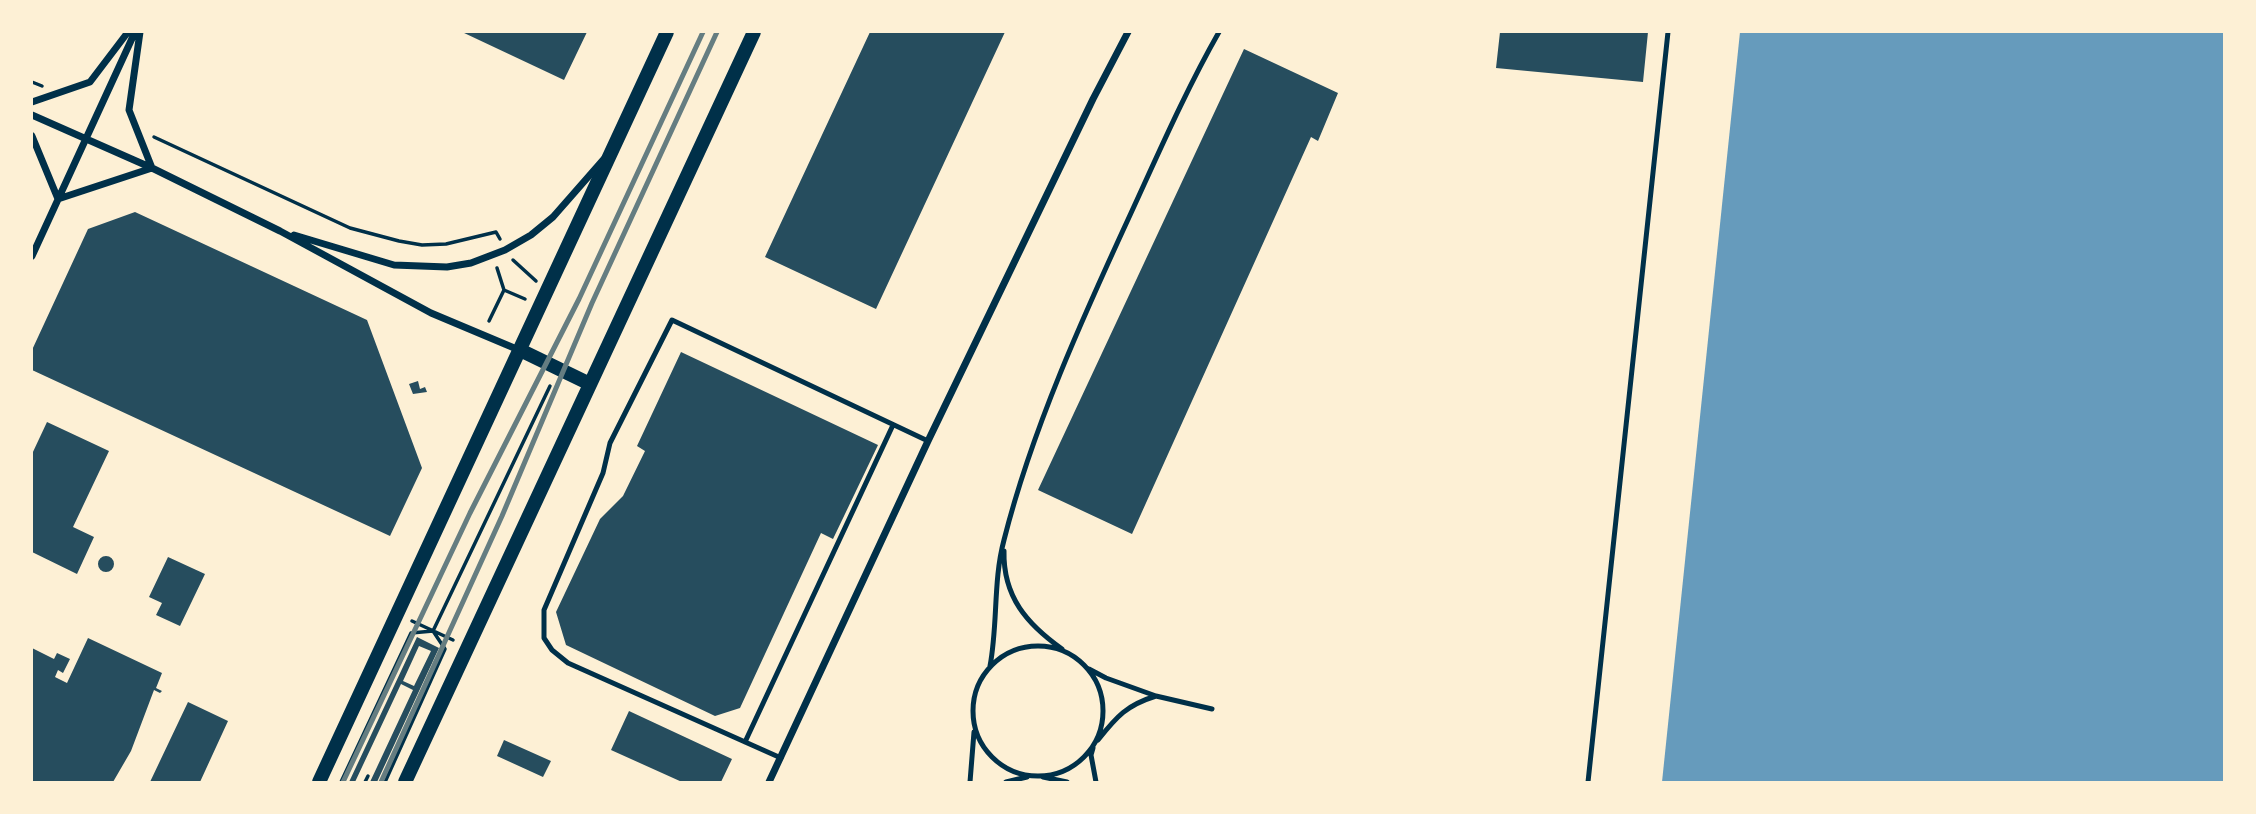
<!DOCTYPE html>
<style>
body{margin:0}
#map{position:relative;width:2256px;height:814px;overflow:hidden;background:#fdf0d5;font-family:"Asap Condensed",sans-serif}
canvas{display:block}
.frame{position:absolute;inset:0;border:33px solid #fdf0d5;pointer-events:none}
</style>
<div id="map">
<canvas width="2256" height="814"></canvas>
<div class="frame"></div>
</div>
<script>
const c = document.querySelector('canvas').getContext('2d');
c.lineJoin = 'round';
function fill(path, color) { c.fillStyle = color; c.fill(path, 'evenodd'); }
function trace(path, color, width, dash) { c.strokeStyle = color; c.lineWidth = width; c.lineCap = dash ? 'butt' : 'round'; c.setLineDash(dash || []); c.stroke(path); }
const water = new Path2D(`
 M1740 32H2224V782H1662Z`);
const building = new Path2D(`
 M462 32H587L564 80Z
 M870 32H1005L876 309 765 257Z
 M1500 32H1648L1643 82 1496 68Z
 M1244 49 1338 93 1318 141 1311 137 1132 534 1038 490Z
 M135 212 367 320 422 468 390 536 32 370V350L88 229Z
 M681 352 878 445 833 539 821 533 740 708 715 716 566 645 556 612 600 519 623 496 645 451 637 446Z
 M418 381 420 389 425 387 427 392 413 394 409 384Z
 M47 422 109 451 73 527 94 537 77 574 32 552V454Z
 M98 564a8 8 0 1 1 16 0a8 8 0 1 1-16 0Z
 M168 557 205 574 180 626 156 615 162 603 149 597Z
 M417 637 439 648 377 782H370L413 690 401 684 355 782H349ZM419 646 431 651 414 686 403 681Z
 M88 638 162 673 156 688 162 691 160 693 154 690 131 751 113 782H32V648L54 659 57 653 70 659 63 673 58 670 55 677 67 683Z
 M188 702 228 721 200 782H150Z
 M629 711 732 759 721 782H682L611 750Z
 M504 740 551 761 543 777 497 756Z`);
const path = new Path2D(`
 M32 82 42 86
 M154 137 350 228 399 241 422 245 446 244 496 232 500 239
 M513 260 536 281
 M504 290 525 299
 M489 321 504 290 497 268
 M412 621 453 640
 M433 631 550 386
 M341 782 411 633 433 631
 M365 782 368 776
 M385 782 445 649 433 631`);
const service = new Path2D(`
 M1004 551C1003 597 1027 624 1062 649
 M973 711a65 65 0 1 1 130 0a65 65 0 1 1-130 0Z
 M990 666C998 624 993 581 1004 540 1032 429 1083 317 1131 213 1159 152 1186 90 1219 32
 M1089 669 1106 678 1156 696C1127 705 1117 716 1098 740
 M1156 696 1212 709
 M745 742 893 425
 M1093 748 1091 755 1096 782
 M781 758 568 663 552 650 544 638V610L603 473 610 443 672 320 928 441
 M1043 777 1067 782
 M970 782 974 732
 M1006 782 1027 777
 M1588 782 1668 32`);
const minor = new Path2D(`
 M32 102 90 82 128 32
 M32 115 152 168 280 231 431 313 519 350
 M32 136 58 199 152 168 129 110 140 32
 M294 235 394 265 447 267 471 263 505 250 531 235 553 217 603 160
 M32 256 135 32
 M769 782 928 441 1093 99 1128 32`);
const secondary = new Path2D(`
 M520 350 590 384
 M319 782 667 32
 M405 782 754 32`);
const rail = new Path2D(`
 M343 782 470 513 579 299 703 32
 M381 782 502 516 592 303 717 32`);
fill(water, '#669bbc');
fill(building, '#264d5e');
trace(path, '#003049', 3.5);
trace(service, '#003049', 5);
trace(minor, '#003049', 7);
trace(secondary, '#003049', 14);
trace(rail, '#657d81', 5);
</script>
